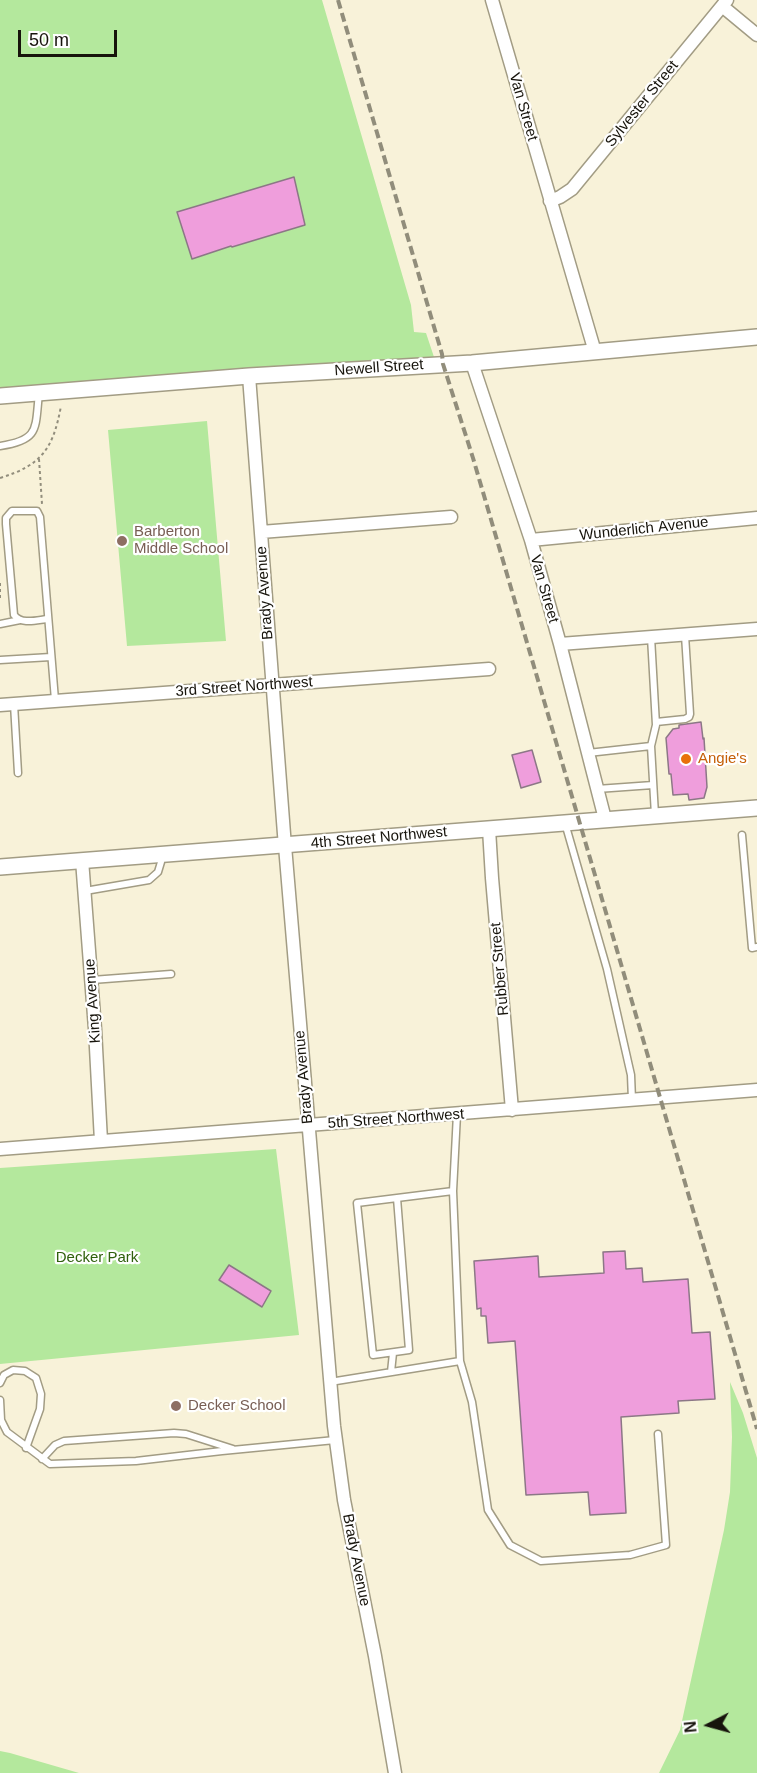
<!DOCTYPE html>
<style>
body{margin:0}
#map{position:relative;width:757px;height:1773px;overflow:hidden;background:#f8f2d9;font-family:Helvetica,sans-serif}
canvas{display:block}
.north{position:absolute;left:679px;top:1695px;width:60px;height:60px;-webkit-text-stroke:4px #fff;paint-order:stroke;rotate:264deg;font-size:16px;font-weight:700;line-height:24px;text-align:center;color:#17140c}
.north::after{content:'';display:block;margin:auto;width:21px;height:27px;background:#17140c;clip-path:polygon(50% 0,100% 100%,50% 72%,0 100%)}
.scale{position:absolute;left:18px;top:30px;width:99px;height:27px;box-sizing:border-box;border:3px solid #17140c;border-top:0;padding-left:8px;font-size:18px;line-height:21px;white-space:nowrap;color:#17140c;-webkit-text-stroke:4px #fff;paint-order:stroke}
</style>
<div id="map">
<canvas width="757" height="1773"></canvas>
<div class="north">N</div>
<div class="scale">50 m</div>
</div>
<script>
const c = document.querySelector('canvas').getContext('2d');
c.lineJoin = 'round';
function fill(path, color) { c.fillStyle = color; c.fill(path, 'evenodd'); }
function trace(path, color, width, dash) { c.strokeStyle = color; c.lineWidth = width; c.lineCap = dash ? 'butt' : 'round'; c.setLineDash(dash || []); c.stroke(path); }
function label(font, color, halo, rows, align = 'center') {
  c.font = font + ' Helvetica,sans-serif'; c.lineWidth = 4.5; c.setLineDash([]); c.textBaseline = 'middle'; c.strokeStyle = halo; c.fillStyle = color; for (const [text, x, y, turn = 0] of rows) {
    c.save(); c.translate(x, y); c.rotate((+turn || 0) * Math.PI / 180); c.textAlign = isNaN(turn) ? turn : align; if (halo) c.strokeText(text, 0, 0); c.fillText(text, 0, 0); c.restore();
  }
}
const green = new Path2D(`
 M0 0H322L411 305 414 332 426 333 434 357 0 389Z
 M207 421 226 641 127 646 108 430Z
 M276 1149 299 1335 0 1364V1168Z
 M730 1382 743 1413 757 1458V1773H659L680 1730 724 1530 730 1492 732 1437Z
 M0 1751 10 1753 79 1773H0Z`);
const building = new Path2D(`
 M294 177 305 225 232 247 231 246 192 259 177 212Z
 M701 722 703 739 704 738 707 787 704 798 689 800 688 794 673 795 671 774H669L666 738 673 729 679 728V725Z
 M532 750 541 782 521 788 512 755Z
 M625 1251 626 1269 642 1268 643 1282 688 1279 692 1333 710 1332 715 1399 678 1401 679 1413 621 1417 626 1513 590 1515 588 1492 526 1495 515 1341 488 1343 486 1316H481V1308L477 1309 474 1261 538 1256 539 1277 604 1273 603 1252Z
 M229 1265 271 1291 262 1307 219 1280Z`);
const path = new Path2D(`
 M39 459 42 504
 M0 478C42 465 53 449 61 406
 M0 583V598`);
const service = new Path2D(`
 M0 446C40 440 35 429 39 393
 M48 619C37 620 22 625 14 615L6 524V518L12 511H37L40 517 55 700
 M0 624 20 620
 M651 637 656 725 651 746 655 815
 M0 660 51 657
 M14 704 18 773
 M656 722 685 719 689 717 690 714 685 635
 M588 753 651 746
 M597 789 653 785
 M565 823 607 969 631 1075 632 1100
 M742 835 752 948 757 947
 M85 891 149 880 158 872 161 862 160 855
 M92 980 171 974
 M457 1114 453 1191 460 1361 472 1402 488 1510 510 1545 541 1561 630 1555 666 1545 658 1434
 M397 1198 409 1350 373 1355 357 1203Z
 M397 1198 453 1191
 M391 1372 393 1353
 M330 1382 460 1361
 M0 1383 4 1375 13 1370 25 1371 36 1378 41 1394 40 1409 26 1448
 M0 1400 1 1420 7 1432 50 1464 136 1461 222 1451 335 1440
 M42 1459 55 1445 64 1441 174 1433 186 1434 233 1449`);
const minor = new Path2D(`
 M492 0 595 352
 M722 6 757 35
 M550 201 560 197 572 189 727 0
 M472 363 531 540 560 644 605 819
 M249 376 284 834 334 1426 344 1500 375 1656 395 1773
 M261 532 451 517
 M531 540 757 518
 M560 644 757 629
 M0 705 489 669
 M489 829 492 878 512 1110
 M82 860 95 1029 101 1141
 M0 1149 757 1090`);
const tertiary = new Path2D(`
 M0 396 249 376 472 363 757 337
 M0 867 757 808`);
const rail = new Path2D(`
 M338 0 442 354 443 364 473 458 757 1429`);
const markers = [
 [122,541,6,"#8d6e63"],
 [686,759,6,"#e8710a"],
 [176,1406,6,"#8d6e63"]
];
const streetNames = [
 ["Sylvester Street",642,104,-51],
 ["Van Street",523,107,74],
 ["Newell Street",379,368,-4],
 ["Wunderlich Avenue",644,529,-6],
 ["Van Street",544,589,74],
 ["Brady Avenue",265,593,-94],
 ["3rd Street Northwest",244,687,-4],
 ["4th Street Northwest",379,838,-5],
 ["Rubber Street",500,969,-95],
 ["King Avenue",93,1001,-94],
 ["Brady Avenue",304,1077,-95],
 ["5th Street Northwest",396,1119,-4],
 ["Brady Avenue",356,1560,79]
];
const educationNames = [
 ["Barberton",134,532],
 ["Middle School",134,549],
 ["Decker School",188,1406]
];
const foodNames = [
 ["Angie's",698,759]
];
const parkNames = [
 ["Decker Park",97,1258]
];
fill(green, '#b4e89d');
fill(building, '#ef9edc');
trace(building, '#8c7786', 1.5);
trace(service, '#a29c84', 9);
trace(minor, '#a29c84', 15);
trace(tertiary, '#a29c84', 18);
trace(path, '#928e7d', 2, [3, 3]);
trace(service, '#fff', 6);
trace(minor, '#fff', 12);
trace(tertiary, '#fff', 15);
trace(rail, '#918d7b', 4, [9, 4.5]);
for (const [x, y, r, color] of markers) { const dot = new Path2D(); dot.arc(x, y, r, 0, 2 * Math.PI); c.fillStyle = color; c.fill(dot); trace(dot, '#fff', 2); }
label('15px', '#17140c', '#fff', streetNames);
label('15px', '#785e54', '#fff', educationNames, 'left');
label('15px', '#c56008', '#fff', foodNames, 'left');
label('15px', '#2f600c', '#fff', parkNames);
</script>
